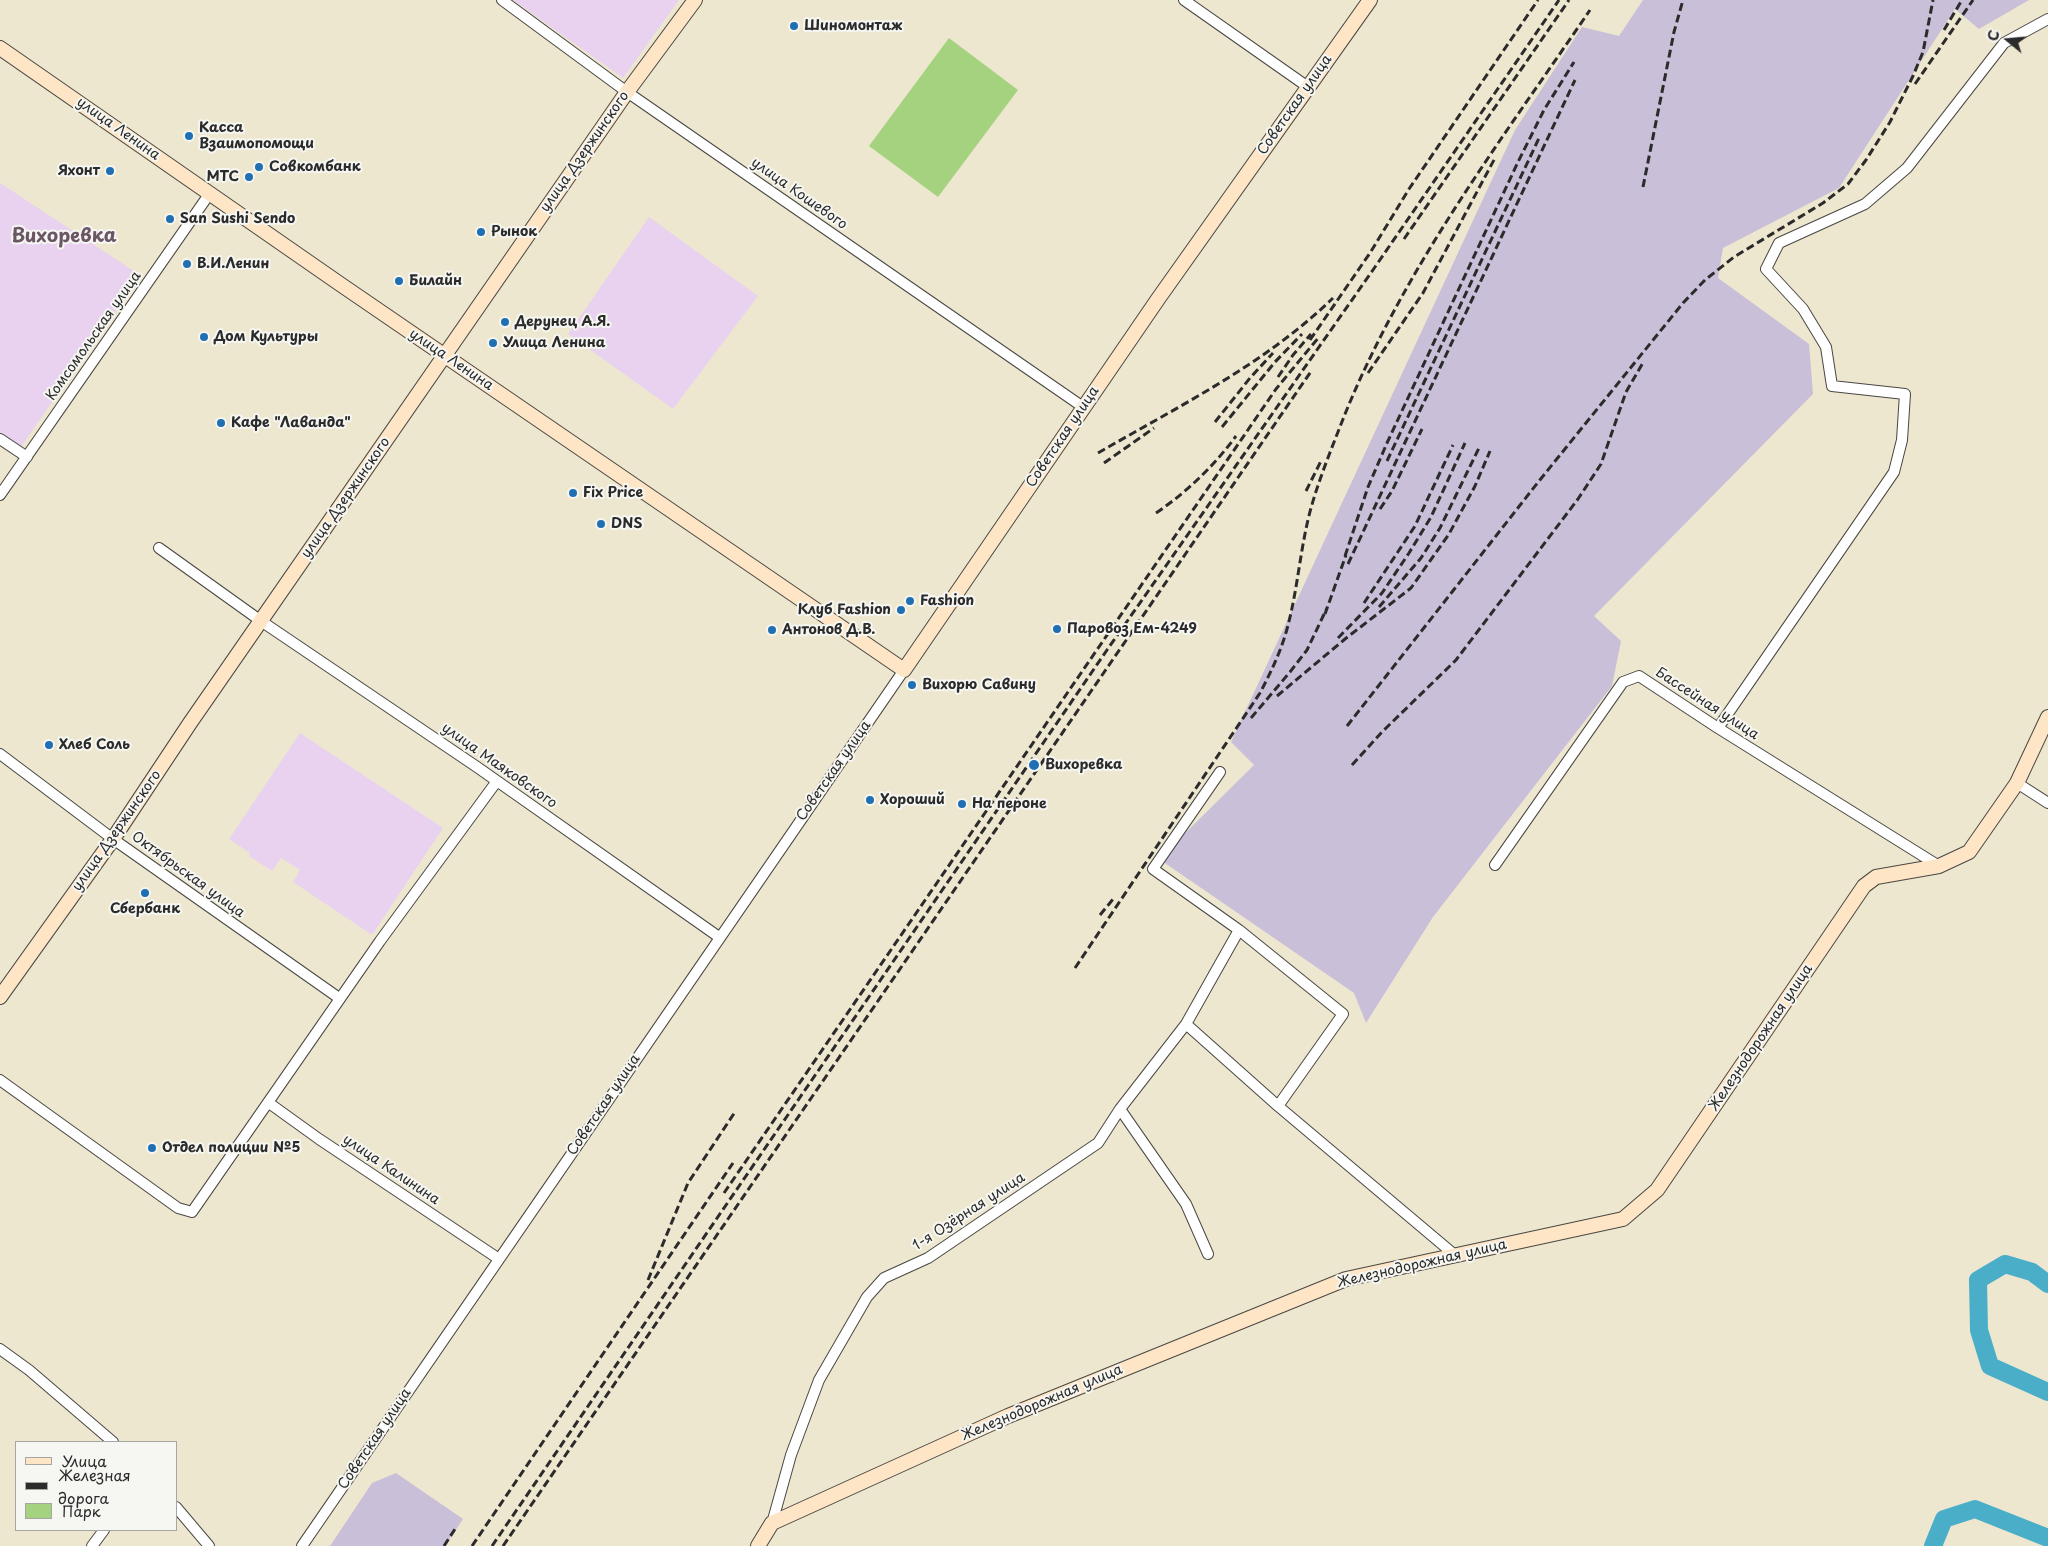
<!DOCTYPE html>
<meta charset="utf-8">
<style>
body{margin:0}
#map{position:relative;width:2048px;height:1546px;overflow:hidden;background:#eee7cf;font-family:"Playpen Sans",sans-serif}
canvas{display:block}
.legend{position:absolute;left:15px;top:1441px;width:162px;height:90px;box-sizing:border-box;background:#f6f6f2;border:1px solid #a5a5a2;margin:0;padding:6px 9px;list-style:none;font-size:15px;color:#2b2b2b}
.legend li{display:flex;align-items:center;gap:10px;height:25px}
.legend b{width:25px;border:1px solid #a5a5a2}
.north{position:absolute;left:1983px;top:15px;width:50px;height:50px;-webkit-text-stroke:4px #f6f6f2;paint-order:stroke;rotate:287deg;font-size:14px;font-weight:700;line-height:20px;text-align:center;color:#2b2b2b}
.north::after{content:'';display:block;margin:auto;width:18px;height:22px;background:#2b2b2b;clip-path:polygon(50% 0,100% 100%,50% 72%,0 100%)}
</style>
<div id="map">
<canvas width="2048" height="1546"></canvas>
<ul class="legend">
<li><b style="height:6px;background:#fee5c5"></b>Улица</li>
<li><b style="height:6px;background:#2b2b2b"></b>Железная дорога</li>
<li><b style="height:14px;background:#a5d27f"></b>Парк</li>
</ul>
<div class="north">С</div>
</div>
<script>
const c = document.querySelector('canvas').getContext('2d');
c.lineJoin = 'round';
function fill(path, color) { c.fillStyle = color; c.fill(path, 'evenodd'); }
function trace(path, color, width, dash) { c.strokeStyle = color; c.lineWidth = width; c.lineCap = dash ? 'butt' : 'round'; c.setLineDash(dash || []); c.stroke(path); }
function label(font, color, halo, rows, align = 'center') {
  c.font = font + ' "Playpen Sans",sans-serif'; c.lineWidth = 4; c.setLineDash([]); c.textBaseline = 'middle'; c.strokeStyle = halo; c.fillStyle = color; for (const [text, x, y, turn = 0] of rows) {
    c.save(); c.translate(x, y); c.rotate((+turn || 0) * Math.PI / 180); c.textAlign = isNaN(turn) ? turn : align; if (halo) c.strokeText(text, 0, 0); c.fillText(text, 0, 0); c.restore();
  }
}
const built = new Path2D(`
 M513 0H679L623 78Z
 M0 183 140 275 21 447 0 432Z
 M649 217 758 296 673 409 568 334Z
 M300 733 443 828 372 935 293 882 300 870 281 858 272 871 249 856 250 853 229 839Z`);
const industrial = new Path2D(`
 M1643 0H2029L1979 29 1955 9 1839 188 1723 248 1718 278 1809 344 1813 394 1594 616 1621 641 1612 686 1433 917 1366 1023 1354 993 1159 859 1254 765 1231 742 1515 130 1582 27 1619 36Z
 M396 1473 463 1519 445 1546H330L372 1483Z`);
const green = new Path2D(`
 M949 38 1018 90 938 197 869 146Z`);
const river = new Path2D(`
 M2048 1284 2032 1272 2005 1264 1978 1280 1979 1330 1990 1366 2048 1392
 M1933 1546 1944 1519 1975 1509 2048 1538`);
const street = new Path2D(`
 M502 0 627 92 1083 407
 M1184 0 1308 87
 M0 439 27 457
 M0 495 210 193
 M159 548 261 621 477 767 719 937
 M1718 728 1894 472 1902 440 1905 394 1832 386 1826 347 1803 309 1766 269 1779 243 1865 204 1907 168 2004 43 2048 19
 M0 754 113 839 339 998
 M1220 772 1153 869 1239 930 1343 1014 1278 1106
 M2017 783 2048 803
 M1495 865 1623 682 1639 676 1718 728 1939 866
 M1186 1024 1278 1106 1456 1256
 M0 1080 178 1208 192 1212 380 941 497 781
 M269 1103 319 1139 499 1259
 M1120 1109 1186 1204 1208 1254
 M0 1349 29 1370 113 1442
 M176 1507 209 1546
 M771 1527 791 1455 819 1380 867 1297 884 1278 928 1258 1098 1143 1120 1109 1186 1024 1239 930
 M92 1546 104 1530
 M302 1546 904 670`);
const secondary = new Path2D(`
 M0 48 340 284 904 670 1158 299 1370 0
 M0 997 113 839 190 723 627 92 695 0
 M758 1546 772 1523 1008 1416 1346 1279 1623 1219 1657 1190 1864 886 1876 877 1939 866 1969 852 2017 783 2048 717`);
const rail = new Path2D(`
 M1944 30 1962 0
 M1915 84 1973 0
 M1643 187 1674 32 1683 0
 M1404 239 1569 0
 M1310 340 1370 253 1409 189 1538 0
 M1368 373 1423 293 1495 158
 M1278 377 1293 355 1311 334
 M1215 422 1250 378 1273 353
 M1222 427 1275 362 1302 334
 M1098 453C1179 406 1265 364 1333 298
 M1387 461 1540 136
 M1104 463 1154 428
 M1306 491 1321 461
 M1380 509 1392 491 1422 429
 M1156 513C1187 492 1214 466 1236 436
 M1345 556 1368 487 1387 443 1518 162 1544 110 1574 62
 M1348 564 1575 80
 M1364 603 1415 526 1453 445
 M1379 607 1421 558 1440 528 1479 448
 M1325 614 1346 555
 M1338 638 1382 593 1409 553 1431 517 1465 443
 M1277 696 1345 639 1411 588 1449 534 1475 486 1490 451
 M1251 718 1290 672 1307 650 1327 608
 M1347 726 1539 481 1683 303 1705 280 1734 257 1823 203 1848 184 1866 160 1890 122 1913 76 1923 52 1933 0
 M1352 765 1382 732 1456 660 1578 499 1601 464 1626 392 1644 361
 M1100 915 1114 898
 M1075 968 1260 693C1271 672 1281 651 1287 629 1298 589 1300 548 1311 508 1320 476 1333 445 1345 414 1406 265 1500 142 1590 10
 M724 1193 1276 389 1319 337
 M648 1280 688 1183 735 1112
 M444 1546 457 1526
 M472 1546 733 1163
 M492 1546 1107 650 1375 267 1559 0
 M503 1546 1312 370`);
const markers = [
 [794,26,5,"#1f6fb2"],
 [189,136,5,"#1f6fb2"],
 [259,167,5,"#1f6fb2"],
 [110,171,5,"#1f6fb2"],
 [249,177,5,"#1f6fb2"],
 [170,219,5,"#1f6fb2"],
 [481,232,5,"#1f6fb2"],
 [187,264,5,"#1f6fb2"],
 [399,281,5,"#1f6fb2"],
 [505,322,5,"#1f6fb2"],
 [204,337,5,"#1f6fb2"],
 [493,343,5,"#1f6fb2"],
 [221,423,5,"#1f6fb2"],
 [573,493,5,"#1f6fb2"],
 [601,524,5,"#1f6fb2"],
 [910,601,5,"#1f6fb2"],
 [901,610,5,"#1f6fb2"],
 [1057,629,5,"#1f6fb2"],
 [772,630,5,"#1f6fb2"],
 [912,685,5,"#1f6fb2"],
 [49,745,5,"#1f6fb2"],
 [1034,765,6,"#1f6fb2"],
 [870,800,5,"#1f6fb2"],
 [962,804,5,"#1f6fb2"],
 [145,893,5,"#1f6fb2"],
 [152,1148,5,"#1f6fb2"]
];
const poiNames = [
 ["Шиномонтаж",804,26],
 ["Касса",199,128],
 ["Взаимопомощи",199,144],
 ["Совкомбанк",269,167],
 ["Яхонт",100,171,"right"],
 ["МТС",239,177,"right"],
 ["San Sushi Sendo",180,219],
 ["Рынок",491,232],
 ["В.И.Ленин",197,264],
 ["Билайн",409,281],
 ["Дерунец А.Я.",515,322],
 ["Дом Культуры",214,337],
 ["Улица Ленина",503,343],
 ["Кафе \"Лаванда\"",231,423],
 ["Fix Price",583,493],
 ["DNS",611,524],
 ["Fashion",920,601],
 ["Клуб Fashion",891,610,"right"],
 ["Паровоз Ем-4249",1067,629],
 ["Антонов Д.В.",782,630],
 ["Вихорю Савину",922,685],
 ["Хлеб Соль",59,745],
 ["Вихоревка",1045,765],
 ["Хороший",880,800],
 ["На пероне",972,804],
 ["Сбербанк",145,909,"center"],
 ["Отдел полиции №5",162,1148]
];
const streetNames = [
 ["Советская улица",1295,105,-55],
 ["улица Ленина",118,129,35],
 ["улица Дзержинского",585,152,-55],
 ["улица Кошевого",799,194,35],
 ["Комсомольская улица",94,336,-55],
 ["улица Ленина",451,360,34],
 ["Советская улица",1063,437,-56],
 ["улица Дзержинского",346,498,-55],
 ["Бассейная улица",1707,704,33],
 ["улица Маяковского",499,766,35],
 ["Советская улица",834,771,-55],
 ["улица Дзержинского",117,831,-55],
 ["Октябрьская улица",188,875,36],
 ["Железнодорожная улица",1761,1038,-56],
 ["Советская улица",604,1105,-56],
 ["улица Калинина",391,1170,34],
 ["1-я Озёрная улица",969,1212,-33],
 ["Железнодорожная улица",1422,1264,-13],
 ["Железнодорожная улица",1042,1403,-23],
 ["Советская улица",375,1439,-56]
];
const districtNames = [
 ["Вихоревка",64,237]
];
fill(built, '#e8d2ef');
fill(industrial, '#c9bfd8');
fill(green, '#a5d27f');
trace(river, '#4aaec9', 18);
trace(street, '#484744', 12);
trace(secondary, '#484744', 16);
trace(street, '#fff', 10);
trace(secondary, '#fee5c5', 14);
trace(rail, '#2b2b2b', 3, [8, 4]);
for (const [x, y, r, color] of markers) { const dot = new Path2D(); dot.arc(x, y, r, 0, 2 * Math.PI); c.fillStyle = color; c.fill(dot); trace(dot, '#f6f6f2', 2); }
label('bold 14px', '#2b2b2b', '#f6f6f2', poiNames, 'left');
label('14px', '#2b2b2b', '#f6f6f2', streetNames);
label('bold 19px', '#6a5664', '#f6f6f2', districtNames);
</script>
